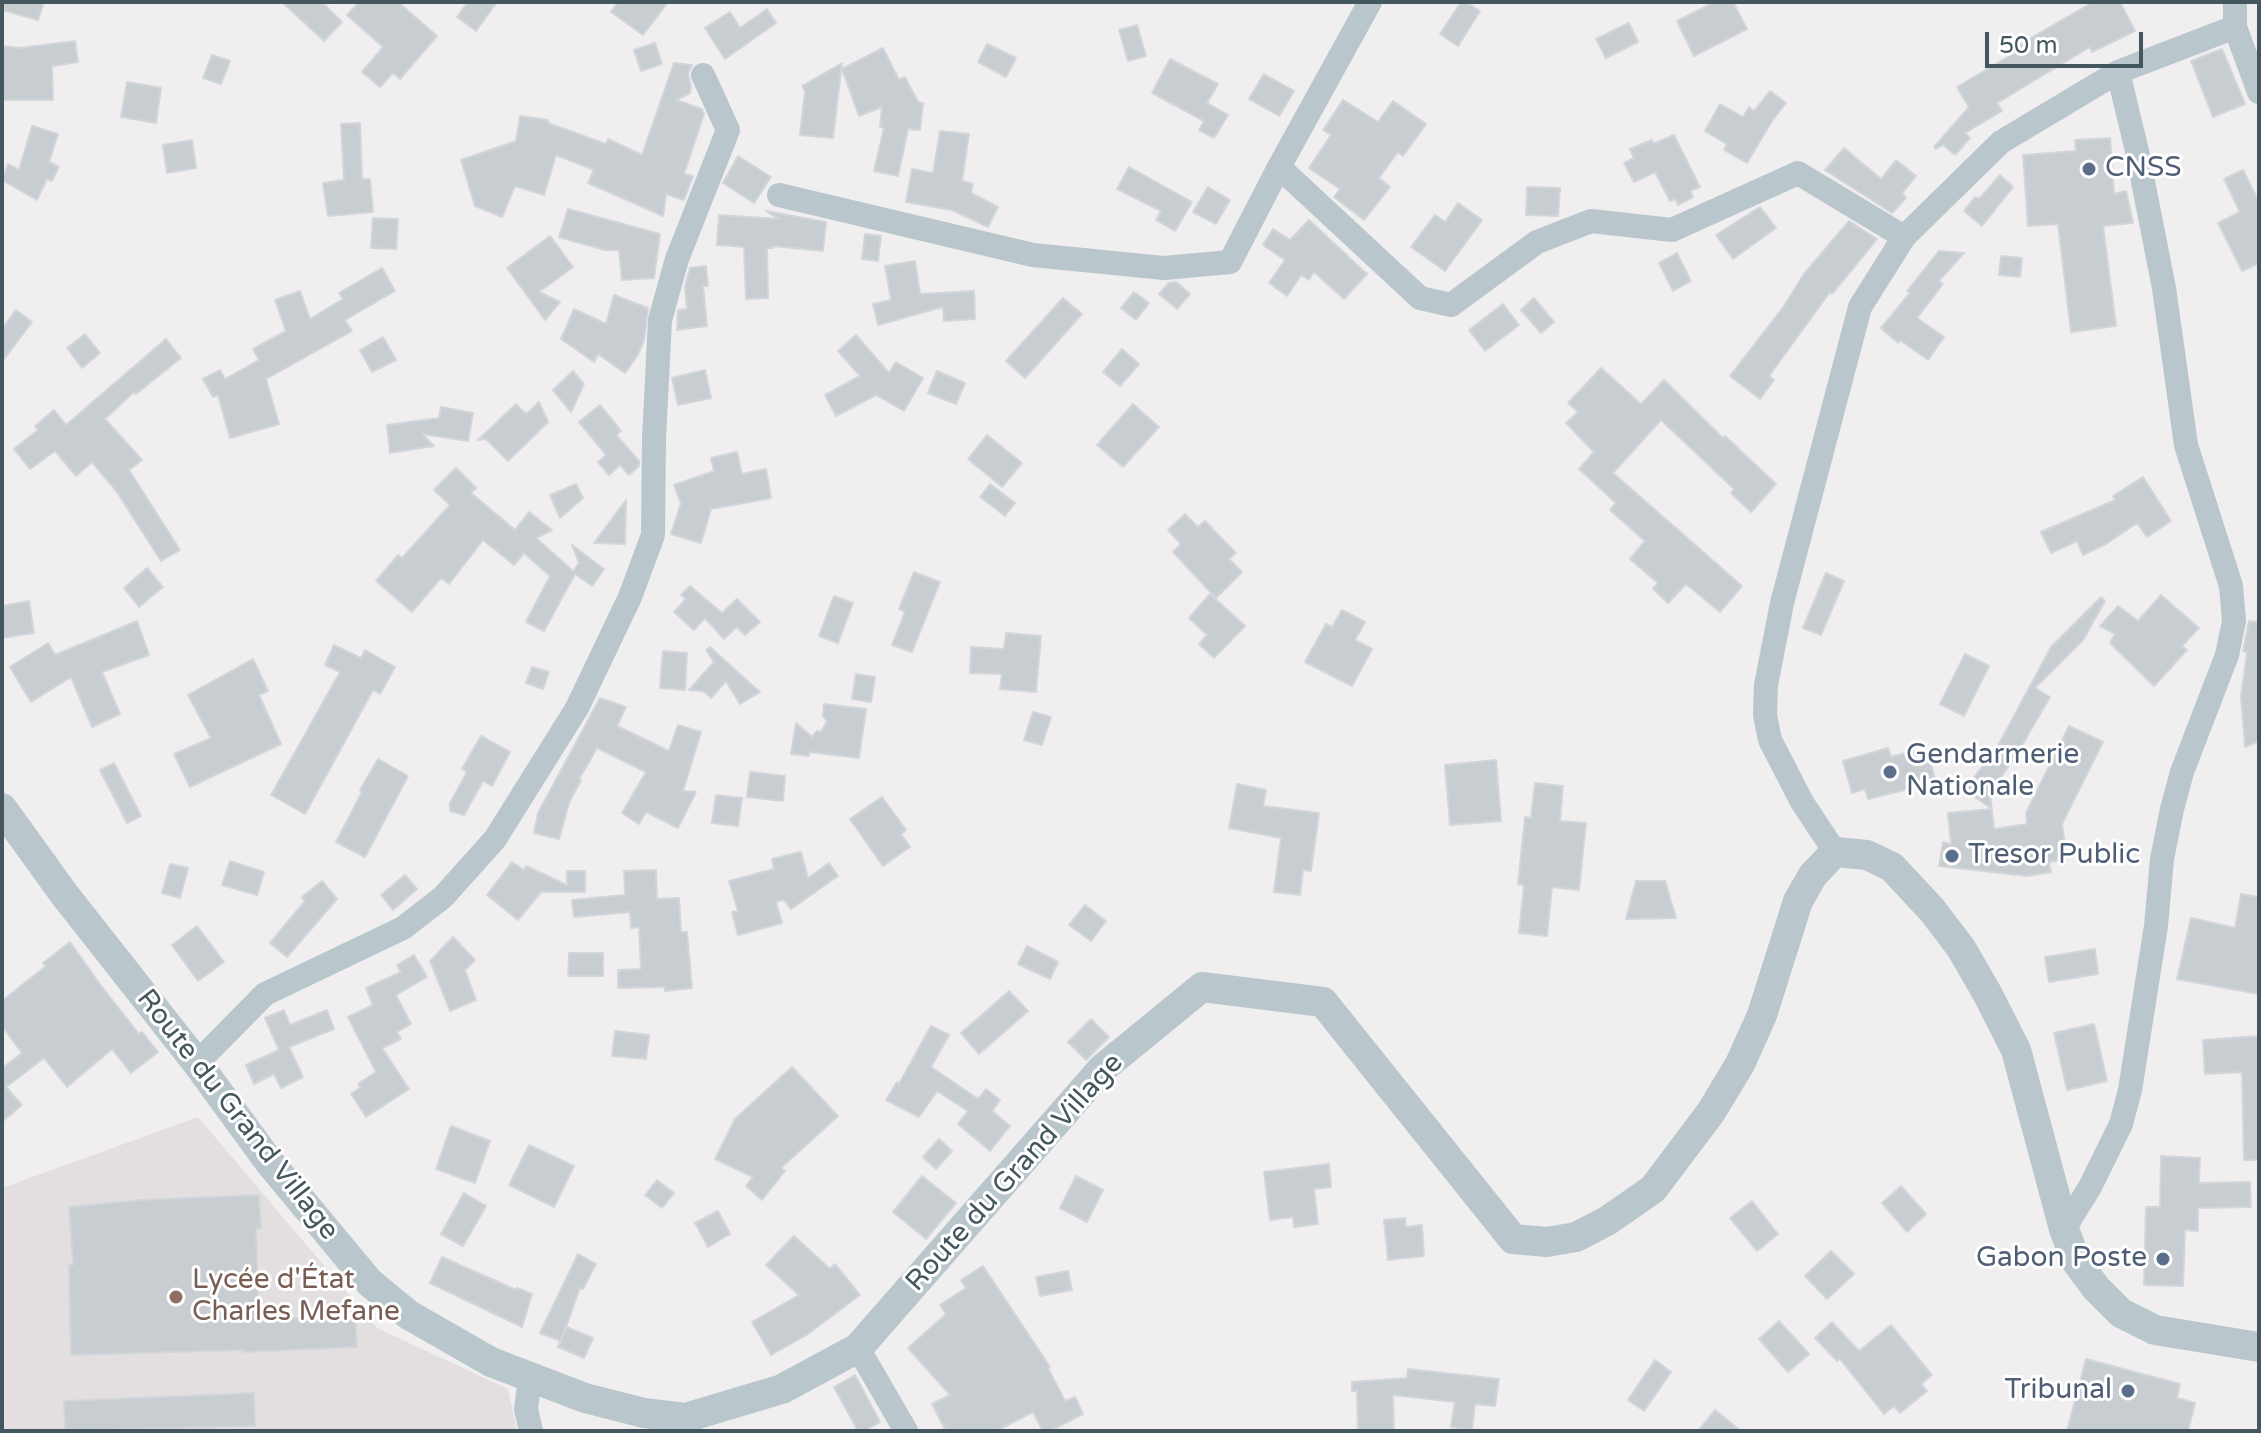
<!DOCTYPE html>
<meta charset="utf-8">
<style>
body{margin:0}
#map{position:relative;width:2261px;height:1433px;overflow:hidden;background:#f1eeef;font-family:"Varela Round",sans-serif}
canvas{display:block}
.frame{position:absolute;inset:0;border:4px solid #45575e;pointer-events:none}
.scale{position:absolute;left:1985px;top:32px;width:158px;height:36px;box-sizing:border-box;border:4px solid #45575e;border-top:0;padding-left:10px;font-size:24px;line-height:28px;white-space:nowrap;color:#45575e;-webkit-text-stroke:6px #fff;paint-order:stroke}
</style>
<div id="map">
<canvas width="2261" height="1433"></canvas>
<div class="frame"></div>
<div class="scale">50 m</div>
</div>
<script>
const ctx = document.querySelector('canvas').getContext('2d');
ctx.lineJoin = 'round';
function fillPath(path, color) { ctx.fillStyle = color; ctx.fill(path, 'evenodd'); }
const shape = rows => new Path2D(rows.map(r => 'M' + r).join(''));
function trace(path, color, width, dash) { ctx.strokeStyle = color; ctx.lineWidth = width; ctx.lineCap = dash ? 'butt' : 'round'; ctx.setLineDash(dash || []); ctx.stroke(path); }
function label(font, color, halo, rows, align = 'center') {
  ctx.font = font + ' "Varela Round",sans-serif'; ctx.lineWidth = 6; ctx.setLineDash([]); ctx.textBaseline = 'middle'; ctx.strokeStyle = halo; ctx.fillStyle = color; for (const [text, x, y, turn = 0] of rows) {
    ctx.save(); ctx.translate(x, y); ctx.rotate((+turn || 0) * Math.PI / 180); ctx.textAlign = isNaN(turn) ? turn : align; if (halo) ctx.strokeText(text, 0, 0); ctx.fillText(text, 0, 0); ctx.restore();
  }
}
fillPath(shape([
 [198,1117,377,1328,508,1389,517,1431,2,1431,2,1188]
]), '#e3dfe1');
const building = shape([
 [2,2,44,2,38,20,2,10,2,2],
 [282,2,322,2,342,22,324,41,282,2],
 [359,2,398,2,437,36,400,79,393,73,380,87,362,72,383,47,347,15,359,2],
 [468,2,497,2,476,31,457,17,468,2],
 [618,2,668,2,643,35,611,12,618,2],
 [1461,2,1466,2,1480,11,1458,46,1440,34,1461,2],
 [1715,2,1733,2,1747,29,1694,56,1677,21,1715,2],
 [2093,2,2120,2,2135,31,2092,52,2090,47,1997,103,2002,111,1965,133,1970,138,1955,155,1943,145,1936,149,1934,147,1969,107,1957,87,2016,52,2014,48,2093,2],
 [767,9,776,23,725,59,705,28,730,12,740,28,767,9],
 [1629,23,1638,42,1606,58,1596,39,1629,23],
 [1137,25,1146,56,1128,61,1119,30,1137,25],
 [75,41,78,62,52,66,53,100,2,100,2,46,19,48,75,41],
 [655,43,662,64,641,71,634,50,655,43],
 [987,44,1016,58,1006,77,978,62,987,44],
 [883,48,899,80,905,77,918,102,923,103,920,130,908,129,898,176,874,171,884,128,880,127,882,107,859,116,842,69,883,48],
 [2222,49,2245,104,2213,117,2191,61,2222,49],
 [212,55,230,61,221,84,203,78,212,55],
 [1170,59,1218,84,1207,103,1228,115,1214,138,1199,130,1204,121,1152,93,1170,59],
 [674,63,692,65,688,74,691,86,690,93,676,100,702,109,704,114,684,174,693,176,684,200,666,194,663,216,588,183,594,170,556,155,544,195,515,186,502,217,475,206,461,160,516,141,520,116,548,120,548,123,606,144,608,139,642,155,674,63],
 [842,63,833,138,800,135,805,91,802,86,842,63],
 [1264,74,1294,91,1279,116,1249,99,1264,74],
 [127,82,161,88,156,123,121,117,127,82],
 [1770,91,1786,103,1772,121,1747,163,1724,150,1727,144,1705,131,1720,104,1743,117,1749,107,1754,111,1770,91],
 [1343,100,1378,122,1393,101,1426,124,1403,156,1398,152,1379,178,1390,187,1364,220,1334,197,1340,189,1309,168,1331,135,1323,130,1343,100],
 [360,123,362,179,370,179,373,212,328,216,323,183,344,180,341,124,360,123],
 [32,126,58,134,49,162,59,167,52,181,47,179,37,200,2,180,8,164,19,170,32,126],
 [940,131,969,134,962,181,973,184,971,193,998,207,988,227,952,210,906,202,912,169,933,173,940,131],
 [1674,135,1700,187,1690,191,1693,197,1678,205,1675,199,1670,201,1655,172,1634,182,1624,163,1634,158,1630,149,1652,140,1653,144,1674,135],
 [2110,138,2114,194,2126,191,2133,223,2103,226,2116,326,2071,332,2058,224,2028,226,2023,155,2076,151,2075,140,2110,138],
 [192,140,196,168,167,173,163,145,192,140],
 [1844,148,1881,179,1896,160,1916,176,1902,193,1906,198,1892,213,1825,170,1844,148],
 [738,156,771,177,754,203,723,183,738,156],
 [1129,167,1192,202,1175,231,1156,220,1161,211,1117,189,1129,167],
 [2243,170,2259,202,2259,263,2242,271,2218,223,2240,212,2224,179,2243,170],
 [2000,175,2013,187,1982,226,1964,211,1975,197,1979,199,2000,175],
 [1208,187,1230,200,1216,224,1193,212,1208,187],
 [1527,187,1560,188,1558,216,1526,215,1527,187],
 [1458,203,1482,220,1445,271,1411,247,1435,215,1445,222,1458,203],
 [1760,207,1776,228,1733,259,1716,235,1760,207],
 [568,209,660,234,654,278,622,280,619,250,605,250,559,237,568,209],
 [766,211,826,222,823,251,773,246,773,248,767,248,768,298,746,299,744,247,717,245,719,215,779,219,766,211],
 [373,218,398,219,396,249,371,248,373,218],
 [1309,220,1367,274,1344,299,1314,272,1309,280,1301,275,1287,296,1269,283,1285,260,1263,245,1273,229,1290,240,1309,220],
 [1849,221,1877,239,1832,294,1830,292,1769,376,1774,380,1760,399,1730,376,1784,306,1804,274,1849,221],
 [865,234,881,236,878,261,862,259,865,234],
 [550,236,573,267,539,292,560,302,545,320,507,268,550,236],
 [1939,251,1964,253,1939,281,1943,284,1917,318,1944,337,1928,360,1900,340,1898,343,1881,328,1910,293,1907,291,1939,251],
 [1677,253,1691,281,1673,291,1659,263,1677,253],
 [2001,256,2022,258,2020,277,1999,275,2001,256],
 [915,261,920,294,974,291,975,319,944,321,943,307,878,325,873,304,891,300,885,266,915,261],
 [706,266,708,286,703,286,707,326,677,330,678,310,687,309,685,287,690,268,706,266],
 [382,268,395,291,345,320,352,331,266,379,279,424,230,438,218,395,213,397,203,379,220,370,225,379,259,360,253,349,286,331,275,300,300,291,310,319,343,299,339,293,382,268],
 [1176,282,1190,294,1177,309,1159,294,1169,283,1176,282],
 [1134,292,1149,303,1136,320,1121,308,1134,292],
 [614,295,648,308,644,340,638,355,625,373,598,354,594,362,561,339,574,309,606,324,614,295],
 [1063,298,1082,314,1025,378,1006,361,1063,298],
 [1534,298,1554,322,1541,333,1521,310,1534,298],
 [1503,304,1519,325,1485,351,1469,330,1503,304],
 [16,310,32,322,2,362,2,329,16,310],
 [85,334,100,353,82,368,67,348,85,334],
 [856,335,889,373,896,362,923,378,904,411,876,395,836,416,825,395,860,376,838,351,856,335],
 [383,337,396,360,372,372,360,350,383,337],
 [166,339,181,358,136,394,134,392,105,419,142,460,129,470,180,550,161,561,117,492,92,462,76,476,55,451,30,469,14,449,38,430,35,426,54,410,66,425,166,339],
 [1122,349,1139,364,1120,386,1103,372,1122,349],
 [1601,368,1641,404,1664,380,1723,438,1725,436,1776,484,1751,512,1731,493,1734,489,1661,420,1613,473,1742,586,1720,612,1686,584,1668,603,1653,589,1658,583,1630,559,1645,541,1610,510,1616,503,1579,469,1594,452,1566,423,1578,412,1568,403,1601,368],
 [705,370,711,398,678,405,672,378,705,370],
 [573,371,584,384,571,412,553,390,573,371],
 [937,371,965,383,956,404,928,393,937,371],
 [539,402,548,422,508,461,486,439,478,440,516,404,526,414,539,402],
 [1133,404,1159,427,1123,467,1097,445,1133,404],
 [600,405,621,431,616,435,639,461,639,466,629,475,620,465,609,475,598,462,606,455,579,422,600,405],
 [441,407,473,413,468,441,422,434,434,446,390,453,387,425,439,418,441,407],
 [987,435,1022,463,1002,487,968,459,987,435],
 [737,452,742,474,766,469,771,498,711,509,701,543,671,534,681,503,674,485,714,471,711,458,737,452],
 [456,468,476,488,471,493,515,530,529,512,552,530,536,538,573,571,579,563,572,545,604,569,592,586,575,574,544,631,526,622,550,576,524,553,514,565,483,540,449,584,441,578,412,612,376,581,398,555,402,558,450,505,434,490,456,468],
 [2143,477,2171,521,2147,537,2137,523,2106,544,2083,555,2077,541,2051,553,2041,532,2115,500,2113,496,2143,477],
 [576,484,583,498,560,518,550,495,576,484],
 [990,484,1015,503,1005,516,980,497,990,484],
 [626,500,625,544,594,543,626,500],
 [1185,514,1198,527,1205,521,1236,553,1229,559,1242,572,1216,598,1173,552,1181,544,1168,530,1185,514],
 [147,568,163,587,139,607,124,588,147,568],
 [914,572,940,582,912,652,892,645,905,612,899,609,914,572],
 [1826,573,1844,581,1821,635,1803,628,1826,573],
 [690,586,722,613,737,599,760,622,745,635,737,627,724,639,705,618,694,630,674,612,686,599,681,595,690,586],
 [1210,594,1245,626,1214,658,1199,644,1207,635,1189,618,1210,594],
 [2161,595,2199,628,2182,646,2187,650,2154,686,2110,643,2115,634,2100,626,2118,606,2138,621,2161,595],
 [834,596,853,603,838,643,819,636,834,596],
 [2101,597,2105,601,2083,640,2035,688,2050,697,2017,754,1990,793,1994,829,2027,824,2026,813,2069,726,2103,742,2062,824,2067,859,2049,862,2051,872,2027,876,1939,866,1943,842,1951,844,1948,813,1992,809,1965,790,2000,742,2051,647,2101,597],
 [29,601,34,633,2,638,2,606,29,601],
 [1342,610,1365,622,1355,640,1372,649,1352,686,1305,662,1326,624,1332,627,1342,610],
 [137,621,149,655,102,672,120,714,92,727,71,677,31,702,10,667,48,643,55,655,137,621],
 [2249,621,2259,622,2259,741,2245,747,2241,697,2247,652,2243,651,2249,621],
 [1006,633,1041,636,1036,692,1000,689,1002,674,970,673,971,647,1004,649,1006,633],
 [334,645,361,658,365,650,395,667,380,694,373,690,305,814,271,795,340,672,325,665,334,645],
 [710,647,722,658,760,692,740,704,726,681,711,698,703,691,689,690,714,662,706,650,710,647],
 [663,651,687,653,685,690,660,688,663,651],
 [1965,654,1989,666,1964,716,1940,704,1965,654],
 [253,659,268,691,259,695,281,744,190,787,174,754,211,738,188,695,253,659],
 [532,667,549,672,543,689,526,683,532,667],
 [856,674,875,677,871,702,852,699,856,674],
 [600,698,626,707,617,726,669,751,678,725,701,732,683,791,696,792,678,828,646,812,639,824,622,813,646,772,597,748,579,779,581,780,569,803,559,839,534,833,538,813,600,698],
 [824,704,866,709,859,758,809,752,809,756,791,754,796,723,812,737,817,731,821,732,827,721,823,716,824,704],
 [1033,712,1051,717,1042,745,1024,740,1033,712],
 [481,736,510,752,492,786,483,781,464,815,450,811,450,803,467,772,462,769,481,736],
 [1926,747,1936,782,1868,799,1865,789,1852,793,1843,761,1888,748,1891,757,1926,747],
 [378,759,408,776,365,857,336,842,362,792,360,790,378,759],
 [1496,760,1501,821,1450,825,1445,765,1496,760],
 [114,763,141,816,127,823,100,770,114,763],
 [750,772,785,776,783,801,747,797,750,772],
 [1535,783,1563,786,1560,821,1586,823,1579,890,1552,887,1547,936,1519,933,1524,885,1518,884,1525,817,1531,818,1535,783],
 [1237,784,1266,790,1263,806,1319,813,1311,871,1303,870,1300,895,1274,892,1281,838,1229,828,1237,784],
 [716,795,742,798,738,826,712,823,716,795],
 [882,797,906,830,901,834,910,847,883,866,850,819,882,797],
 [801,852,808,878,829,863,838,876,791,909,784,900,776,902,782,923,738,935,732,912,738,911,729,881,774,869,772,859,801,852],
 [230,861,264,872,257,895,222,885,230,861],
 [512,862,524,870,526,866,567,885,567,871,585,871,585,892,541,892,518,920,487,895,512,862],
 [170,864,188,868,180,898,162,893,170,864],
 [656,870,657,899,679,898,681,932,687,932,692,988,665,991,665,987,618,988,618,970,641,969,639,927,631,928,630,912,574,917,572,900,625,895,624,871,656,870],
 [405,875,417,889,393,910,381,895,405,875],
 [322,881,337,899,287,957,270,943,305,901,302,897,322,881],
 [1636,881,1665,881,1676,918,1626,919,1636,881],
 [2241,894,2259,897,2259,994,2177,979,2191,918,2235,928,2241,894],
 [1085,905,1106,921,1091,941,1069,925,1085,905],
 [197,926,224,962,198,981,172,945,197,926],
 [453,937,475,960,465,970,476,1000,450,1011,430,961,453,937],
 [70,942,99,983,139,1034,142,1032,158,1052,131,1073,112,1049,67,1087,44,1058,6,1087,22,1105,2,1122,2,1068,22,1053,2,1026,2,1001,46,966,43,963,70,942],
 [1027,946,1058,962,1050,979,1018,964,1027,946],
 [2095,949,2098,974,2049,982,2045,957,2095,949],
 [569,953,603,953,603,976,568,976,569,953],
 [414,955,427,977,396,995,411,1024,397,1032,401,1039,382,1048,409,1089,366,1117,351,1094,361,1087,358,1084,376,1072,348,1017,373,1005,366,988,401,972,397,965,414,955],
 [1009,991,1028,1011,979,1054,961,1033,1009,991],
 [284,1010,290,1025,327,1010,334,1029,289,1047,303,1077,281,1088,274,1074,254,1084,246,1065,279,1050,265,1018,284,1010],
 [1091,1019,1109,1037,1086,1060,1068,1042,1091,1019],
 [2094,1024,2107,1081,2067,1090,2054,1033,2094,1024],
 [931,1026,949,1035,931,1067,978,1099,986,1089,1000,1100,992,1111,1010,1126,990,1151,958,1124,968,1111,937,1091,919,1117,886,1100,897,1082,899,1084,931,1026],
 [615,1031,649,1035,646,1059,612,1056,615,1031],
 [2259,1036,2259,1160,2244,1160,2242,1072,2205,1074,2203,1040,2259,1036],
 [792,1067,838,1116,781,1168,785,1171,762,1200,746,1186,753,1177,715,1159,735,1119,792,1067],
 [451,1126,490,1141,475,1183,436,1169,451,1126],
 [939,1139,952,1151,936,1169,923,1157,939,1139],
 [529,1145,574,1166,554,1207,509,1185,529,1145],
 [2161,1156,2200,1158,2199,1183,2250,1182,2251,1207,2198,1208,2198,1231,2185,1230,2183,1286,2144,1285,2146,1207,2160,1207,2161,1156],
 [1329,1164,1331,1187,1314,1189,1318,1224,1294,1227,1293,1217,1270,1220,1264,1172,1329,1164],
 [922,1176,956,1203,926,1239,893,1212,922,1176],
 [1076,1176,1103,1190,1087,1222,1060,1208,1076,1176],
 [657,1180,674,1193,662,1208,645,1195,657,1180],
 [1901,1186,1926,1214,1907,1232,1882,1203,1901,1186],
 [464,1193,486,1206,463,1246,441,1234,464,1193],
 [259,1195,261,1228,256,1229,259,1320,355,1315,357,1347,244,1352,244,1350,71,1355,69,1265,73,1265,69,1207,140,1200,259,1195],
 [1752,1201,1778,1234,1757,1251,1730,1218,1752,1201],
 [718,1211,730,1234,708,1247,695,1223,718,1211],
 [1405,1218,1406,1227,1422,1225,1424,1256,1388,1260,1384,1220,1405,1218],
 [794,1236,830,1269,835,1264,860,1295,808,1334,771,1355,752,1322,799,1295,766,1265,794,1236],
 [1831,1251,1854,1274,1827,1299,1805,1276,1831,1251],
 [578,1254,596,1264,583,1289,580,1288,561,1341,540,1333,578,1254],
 [442,1257,516,1290,517,1288,532,1294,522,1327,430,1283,442,1257],
 [983,1266,1050,1367,1048,1368,1065,1401,1075,1397,1083,1414,1050,1431,1043,1431,1033,1412,996,1431,946,1431,932,1404,950,1395,908,1348,946,1314,940,1305,966,1288,961,1280,983,1266],
 [1068,1271,1072,1290,1040,1296,1036,1277,1068,1271],
 [1779,1321,1809,1354,1788,1372,1759,1339,1779,1321],
 [1832,1322,1859,1351,1891,1325,1932,1375,1921,1384,1927,1391,1900,1413,1894,1406,1884,1414,1840,1359,1837,1361,1815,1338,1832,1322],
 [567,1327,593,1338,584,1358,558,1347,567,1327],
 [2086,1359,2180,1384,2177,1398,2195,1403,2188,1431,2067,1431,2086,1359],
 [1655,1360,1671,1372,1644,1411,1628,1400,1655,1360],
 [1408,1369,1499,1379,1495,1406,1475,1404,1472,1430,1451,1427,1455,1402,1393,1395,1394,1431,1358,1431,1357,1391,1352,1391,1352,1382,1407,1378,1408,1369],
 [855,1375,880,1422,864,1431,858,1431,834,1387,855,1375],
 [254,1393,255,1426,65,1431,64,1401,254,1393],
 [1715,1410,1741,1431,1698,1431,1715,1410]
]);
fillPath(building, '#c8cdd2');
trace(building, '#d2d6db', 2);
trace(shape([
 [2235,27,2259,92],
 [1279,167,1420,298,1451,305,1537,242,1591,221,1672,230,1798,173,1904,237],
 [779,195,1033,255,1164,268,1230,262,1279,167,1370,2],
 [1835,852,1802,802,1770,740,1765,715,1766,685,1782,603,1860,307,1904,237,2001,142,2118,72,2235,27,2235,2],
 [197,1063,265,994,403,928,443,897,495,839,577,708,630,597,653,535,654,438,660,320,677,259,728,130,703,75],
 [2064,1229,2090,1187,2121,1124,2130,1090,2156,926,2162,859,2172,809,2182,772,2227,655,2234,621,2231,586,2186,445,2164,288,2137,151,2118,72],
 [858,1348,906,1431],
 [530,1377,526,1409,531,1431]
]), '#b9c7cd', 24);
trace(shape([
 [2,808,64,894,197,1063,270,1163,369,1282,409,1315,491,1362,585,1398,644,1413,685,1418,782,1389,858,1348,1103,1068,1202,987,1323,1002,1513,1239,1547,1242,1576,1237,1607,1221,1653,1189,1711,1112,1740,1064,1762,1015,1798,901,1813,875,1835,852,1867,855,1892,867,1932,910,1961,948,1987,993,2016,1050,2064,1229,2076,1261,2096,1288,2121,1313,2155,1330,2259,1347]
]), '#b9c7cd', 30);
for (const [x, y, r, color] of [
 [2089,169,8,"#5c6f8a"],
 [1890,772,8,"#5c6f8a"],
 [1952,856,8,"#5c6f8a"],
 [2163,1259,8,"#5c6f8a"],
 [176,1297,8,"#8d6e63"],
 [2128,1391,8,"#5c6f8a"]
]) { const dot = new Path2D(); dot.arc(x, y, r, 0, 2 * Math.PI); ctx.fillStyle = color; ctx.fill(dot); trace(dot, '#fff', 3); }
label('28px', '#4e5e75', '#fff', [
 ["CNSS",2105,169],
 ["Gendarmerie",1906,756],
 ["Nationale",1906,788],
 ["Tresor Public",1968,856],
 ["Gabon Poste",2147,1259,"right"],
 ["Tribunal",2112,1391,"right"]
], 'left');
label('28px', '#45575e', '#fff', [
 ["Route du Grand Village",237,1115,52],
 ["Route du Grand Village",1015,1173,-48]
]);
label('28px', '#785e54', '#fff', [
 ["Lycée d'État",192,1281],
 ["Charles Mefane",192,1313]
], 'left');
</script>
